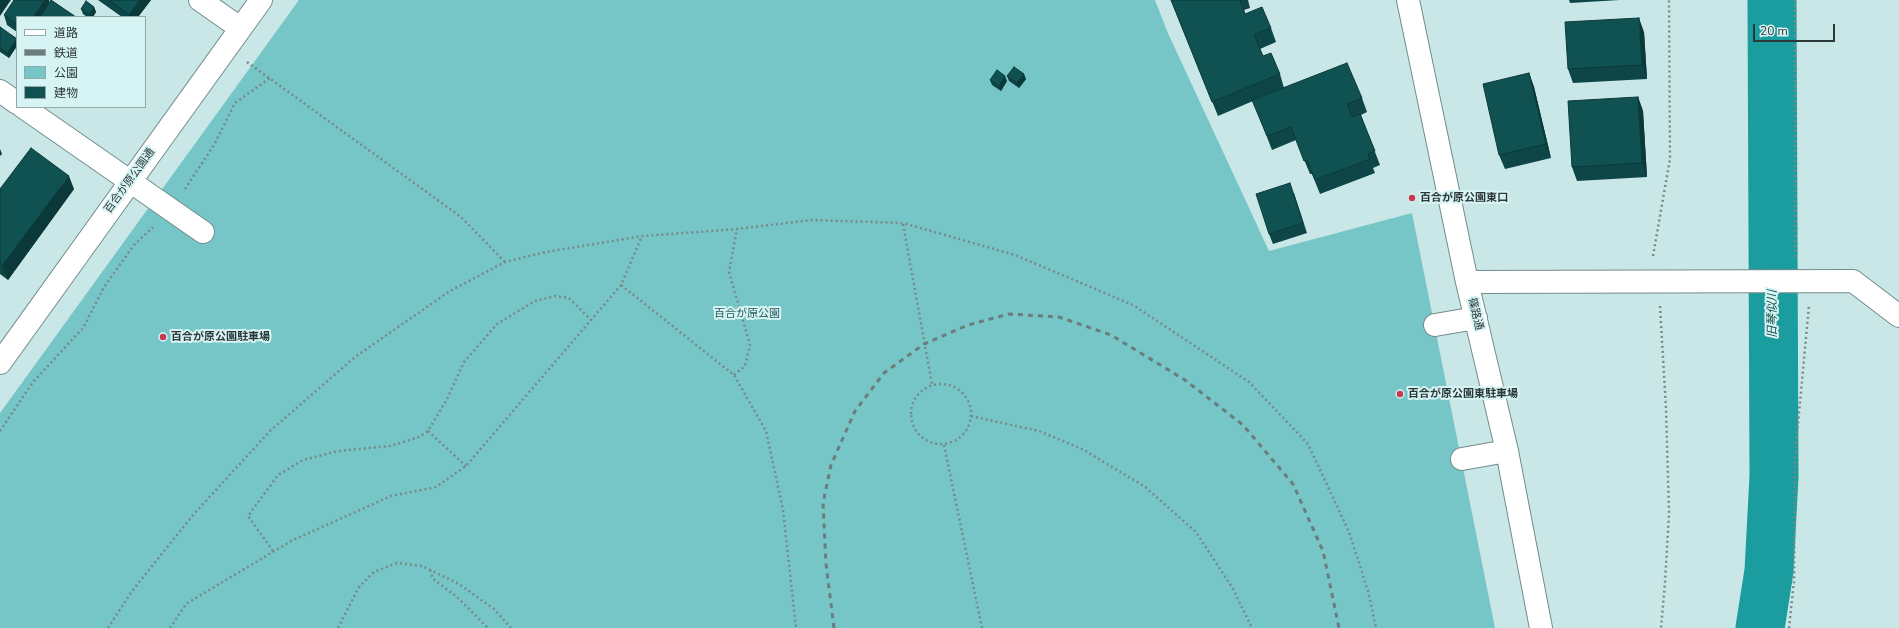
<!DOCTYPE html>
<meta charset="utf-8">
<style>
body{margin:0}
#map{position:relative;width:1899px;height:628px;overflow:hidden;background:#cae7e7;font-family:"Nunito Sans","Noto Sans JP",sans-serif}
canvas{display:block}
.legend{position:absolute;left:16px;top:16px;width:130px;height:92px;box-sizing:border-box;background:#d7f4f4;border:1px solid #93a8a8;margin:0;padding:5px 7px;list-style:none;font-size:12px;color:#2c3737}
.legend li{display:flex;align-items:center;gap:8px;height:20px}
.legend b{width:20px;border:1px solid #93a8a8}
.scale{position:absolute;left:1753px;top:24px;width:82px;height:18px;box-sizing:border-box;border:2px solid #2c3737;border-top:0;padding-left:5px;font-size:12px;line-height:14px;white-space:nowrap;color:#2c3737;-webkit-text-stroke:3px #d7f4f4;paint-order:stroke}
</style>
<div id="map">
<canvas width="1899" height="628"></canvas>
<ul class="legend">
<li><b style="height:5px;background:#fff"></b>道路</li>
<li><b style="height:5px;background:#6a7c7c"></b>鉄道</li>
<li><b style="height:11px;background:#77c6c7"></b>公園</li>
<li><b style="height:11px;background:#105152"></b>建物</li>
</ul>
<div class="scale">20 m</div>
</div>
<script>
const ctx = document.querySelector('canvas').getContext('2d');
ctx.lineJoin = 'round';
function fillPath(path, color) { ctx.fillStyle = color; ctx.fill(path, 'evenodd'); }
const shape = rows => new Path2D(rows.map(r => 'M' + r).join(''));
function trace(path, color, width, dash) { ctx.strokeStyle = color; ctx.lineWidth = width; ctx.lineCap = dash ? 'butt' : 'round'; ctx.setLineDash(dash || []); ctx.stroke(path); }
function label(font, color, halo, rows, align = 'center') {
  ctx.font = font + ' "Nunito Sans","Noto Sans JP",sans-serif'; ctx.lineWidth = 4; ctx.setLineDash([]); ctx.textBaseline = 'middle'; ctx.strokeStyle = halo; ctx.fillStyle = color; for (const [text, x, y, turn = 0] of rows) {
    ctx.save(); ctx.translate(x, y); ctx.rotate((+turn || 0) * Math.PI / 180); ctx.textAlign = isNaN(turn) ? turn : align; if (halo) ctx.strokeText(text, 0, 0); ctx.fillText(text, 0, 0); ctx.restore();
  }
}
fillPath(shape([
 [299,0,1155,0,1167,31,1269,251,1412,213,1495,628,0,628,0,413]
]), '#77c6c7');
trace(shape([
 [1760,628,1769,571,1774,476,1772,0]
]), '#1b9c9e', 49);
const minor = shape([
 [200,0,240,28],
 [1408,0,1467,282,1507,451,1541,628],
 [0,91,17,103],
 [23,107,203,232],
 [1467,282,1853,281,1899,316],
 [1435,325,1476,318],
 [0,363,261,0],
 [1462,459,1507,451]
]);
trace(minor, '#728c8c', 24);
trace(shape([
 [247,62,461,217,505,262],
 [185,189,214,145,235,103,270,78],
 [903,224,932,384],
 [1653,256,1670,159,1669,0],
 [1795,257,1795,0],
 [621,285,734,375,766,431,783,510,796,628],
 [1660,306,1666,408,1669,513,1665,583,1661,628],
 [734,375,745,366,750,345,729,272,737,229],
 '911 414a30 30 0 1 1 60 0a30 30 0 1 1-60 0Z',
 [971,416,1039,431,1082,449,1144,486,1196,532,1233,589,1252,628],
 [0,431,33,382,83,328,104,287,134,245,153,227],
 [428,431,466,466],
 [944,445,982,628],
 [273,551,248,516,278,475,303,460,338,451,390,446,419,437,428,431,447,399,464,362,497,324,535,301,555,296,569,298,591,320],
 [430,570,433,579,456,596,488,628],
 [108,628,132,591,193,515,270,431,355,357,450,291,505,262,546,252,643,236,737,229,811,220,903,223,1015,255,1133,305,1249,382,1308,444,1349,532,1368,591,1376,628],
 [170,628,186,604,291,541,391,496,436,487,466,466,621,285,642,236],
 [338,628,359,587,374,572,397,563,422,566,459,584,494,609,511,628],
 [1789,628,1794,581,1795,457,1809,305]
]), '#768a8a', 2.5, [2, 3]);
trace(minor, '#fff', 22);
trace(shape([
 [834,628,826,564,823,503,831,465,855,411,884,373,924,344,968,325,1009,314,1059,317,1111,335,1185,380,1243,425,1293,484,1323,551,1339,628]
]), '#6a7c7c', 3, [5, 5]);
fillPath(shape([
 [98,0,151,0,138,17,122,17],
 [1171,0,1248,0,1250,8,1244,10,1245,14,1271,28,1276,42,1260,49,1263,56,1280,74,1284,88,1362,98,1367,112,1361,115,1380,165,1373,168,1375,173,1320,194,1312,174,1310,174,1296,140,1272,150,1253,101,1218,116],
 [1569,0,1620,0,1570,3],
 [50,2,17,17,17,32,7,25,4,15],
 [94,7,96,12,93,17,87,17,83,14,81,9],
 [0,27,17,39,17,46,9,58,0,52],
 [1644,32,1647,79,1573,83,1568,69],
 [1529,73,1534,87,1551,158,1505,169,1499,155],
 [1007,76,1026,79,1019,88,1009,81],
 [990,80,1007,81,1001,91,992,85],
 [1638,97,1643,111,1647,177,1577,181,1572,167],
 [0,189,74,189,8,280,0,274],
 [1294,193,1307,233,1273,244,1269,234]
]), '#0e4647');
fillPath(shape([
 [0,0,11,0,0,16],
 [45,0,49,0,51,6,44,17,33,17],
 [140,0,151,0,138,17,130,17,129,15],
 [94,7,96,12,93,17,90,17,89,15],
 [1639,18,1644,32,1647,79,1642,65],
 [17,39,17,46,9,58,7,53],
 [1529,73,1534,87,1551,158,1546,144],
 [1024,74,1026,79,1019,88,1017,83],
 [1005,76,1007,81,1001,91,999,86],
 [1638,97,1643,111,1647,177,1642,163],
 [0,149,2,154,0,156],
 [69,176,74,189,8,280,2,266]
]), '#0b3939');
const building = shape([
 [14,0,45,0,33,17,17,17,17,24,4,15,14,0],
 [51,0,76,17,40,17,51,0],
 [109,0,140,0,129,15,109,0],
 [1171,0,1240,0,1245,14,1262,7,1271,28,1254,35,1263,56,1271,53,1280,74,1212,102,1171,0],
 [86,1,94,7,89,15,81,9,86,1],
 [1639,18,1642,65,1568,69,1565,22,1639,18],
 [0,27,17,39,7,53,0,48,0,27],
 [1347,63,1362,98,1347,104,1352,117,1360,114,1375,151,1368,154,1370,159,1315,180,1307,160,1304,161,1291,127,1267,136,1252,100,1347,63],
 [1014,67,1024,74,1017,83,1007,76,1014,67],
 [997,70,1005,76,999,86,990,80,997,70],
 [1529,73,1546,144,1499,155,1483,84,1529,73],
 [1638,97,1642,163,1572,167,1568,101,1638,97],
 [31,148,69,176,2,266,0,264,0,189,31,148],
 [1290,183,1303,223,1269,234,1256,194,1290,183]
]);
fillPath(building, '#105152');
trace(building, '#0b3939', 1);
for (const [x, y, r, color] of [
 [1412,198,4,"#c9384f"],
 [163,337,4,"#c9384f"],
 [1400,394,4,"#c9384f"]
]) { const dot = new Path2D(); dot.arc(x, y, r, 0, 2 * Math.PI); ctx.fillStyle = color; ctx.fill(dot); trace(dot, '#d7f4f4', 1.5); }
label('11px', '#2c3737', '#d7f4f4', [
 ["百合が原公園通",130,181,-54],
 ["篠路通",1475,314,76]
]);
label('bold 11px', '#2c3737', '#d7f4f4', [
 ["百合が原公園東口",1420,198],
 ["百合が原公園駐車場",171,337],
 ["百合が原公園東駐車場",1408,394]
], 'left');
label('11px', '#28595a', '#d7f4f4', [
 ["百合が原公園",747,314]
]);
label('italic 12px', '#184b4c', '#d7f4f4', [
 ["旧琴似川",1773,314,-90]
]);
</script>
